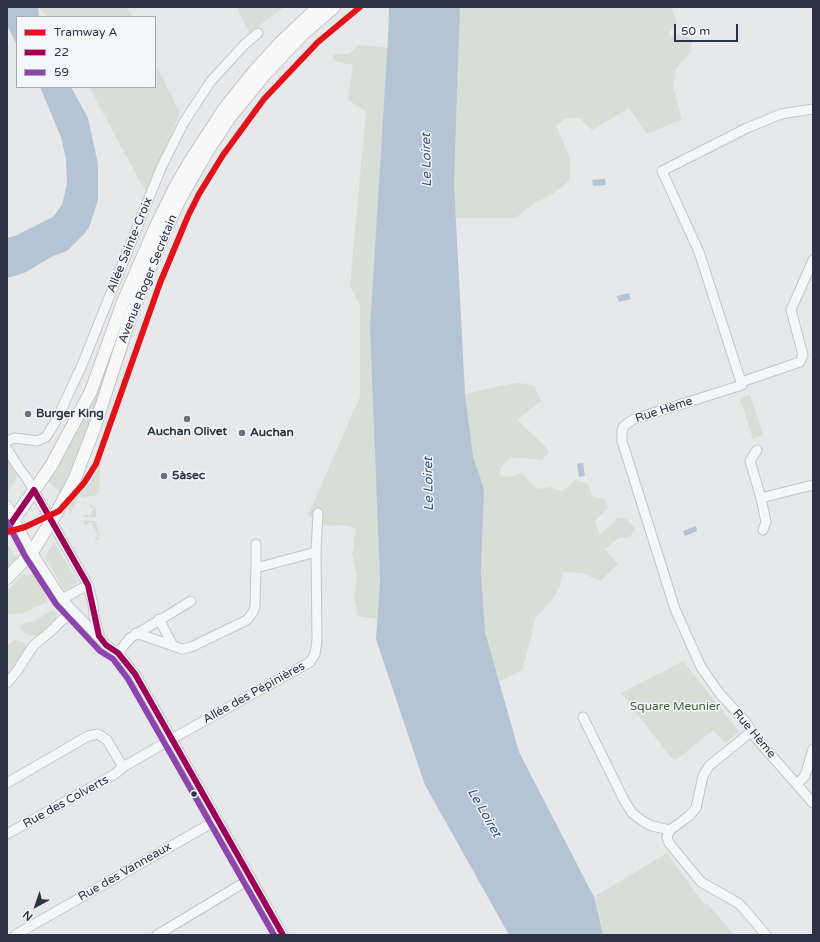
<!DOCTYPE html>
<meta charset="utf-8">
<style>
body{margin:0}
#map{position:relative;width:820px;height:942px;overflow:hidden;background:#e6e8ea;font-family:"Varela Round",sans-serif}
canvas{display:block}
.frame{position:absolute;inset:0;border:8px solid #2b3445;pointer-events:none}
.legend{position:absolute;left:16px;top:16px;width:140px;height:72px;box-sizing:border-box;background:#f4f6f9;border:1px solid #a4a8b1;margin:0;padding:5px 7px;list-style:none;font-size:12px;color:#2b3445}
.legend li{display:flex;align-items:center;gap:8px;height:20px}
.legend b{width:20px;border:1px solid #a4a8b1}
.north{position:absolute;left:16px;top:886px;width:40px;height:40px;-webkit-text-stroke:3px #f4f6f9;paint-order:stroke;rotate:220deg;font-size:11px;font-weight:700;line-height:16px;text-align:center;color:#2b3445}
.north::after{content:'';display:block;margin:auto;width:14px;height:18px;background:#2b3445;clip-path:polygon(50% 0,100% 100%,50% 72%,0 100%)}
.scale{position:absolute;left:674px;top:24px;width:64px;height:18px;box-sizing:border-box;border:2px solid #2b3445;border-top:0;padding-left:5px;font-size:12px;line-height:14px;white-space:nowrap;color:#2b3445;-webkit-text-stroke:3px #f4f6f9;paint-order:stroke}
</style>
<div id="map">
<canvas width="820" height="942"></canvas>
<div class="frame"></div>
<ul class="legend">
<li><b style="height:5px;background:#e2121a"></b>Tramway A</li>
<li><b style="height:5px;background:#9f0057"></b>22</li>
<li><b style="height:5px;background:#8e44ad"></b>59</li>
</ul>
<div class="north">N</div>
<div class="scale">50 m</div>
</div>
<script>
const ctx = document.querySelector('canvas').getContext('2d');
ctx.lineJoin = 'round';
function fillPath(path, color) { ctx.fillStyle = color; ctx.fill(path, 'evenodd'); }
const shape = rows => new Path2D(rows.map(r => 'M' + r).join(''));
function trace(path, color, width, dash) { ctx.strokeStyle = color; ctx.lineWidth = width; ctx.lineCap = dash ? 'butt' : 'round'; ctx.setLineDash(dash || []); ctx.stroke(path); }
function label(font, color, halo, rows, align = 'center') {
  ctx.font = font + ' "Varela Round",sans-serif'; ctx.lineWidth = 3; ctx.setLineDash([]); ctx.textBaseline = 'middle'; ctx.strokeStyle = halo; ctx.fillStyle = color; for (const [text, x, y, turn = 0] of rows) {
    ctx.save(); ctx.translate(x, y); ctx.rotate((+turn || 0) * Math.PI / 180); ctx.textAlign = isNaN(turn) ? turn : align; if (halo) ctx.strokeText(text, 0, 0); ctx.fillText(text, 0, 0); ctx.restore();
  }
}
fillPath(shape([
 [38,7,127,7,132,17,48,17],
 [237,7,284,7,249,33],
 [460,7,671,7,677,23,670,31,669,36,685,33,692,41,690,53,676,68,673,86,682,119,647,134,629,108,592,130,579,118,566,118,556,126,570,158,570,180,553,194,536,202,515,218,456,218,454,184],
 [359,45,388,48,370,328,380,581,377,619,358,616,354,598,357,576,352,554,356,528,343,525,325,526,308,515,360,397,360,305,350,286,366,111,348,100,353,65,334,61,333,54,349,54],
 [155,63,180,113,168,141,148,196,89,87,155,87],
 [110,354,112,355,82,446,60,493,49,481,96,392],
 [518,383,534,385,541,401,517,420,545,446,549,452,542,460,511,457,501,467,500,475,509,477,522,473,537,489,551,487,561,491,570,486,575,479,588,484,592,496,605,499,608,508,595,521,600,535,618,518,626,518,635,528,630,537,619,538,605,549,618,564,600,581,582,573,563,572,560,586,552,600,535,618,530,642,522,670,499,682,484,632,481,573,484,489,473,456,465,394,500,386],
 [750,395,763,435,753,439,740,398],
 [7,458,17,476,7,494],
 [99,467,100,468,99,492,96,495,83,498,79,496,70,515,68,507,70,503,86,488],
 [90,504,93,505,96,509,96,517,83,517,85,514,90,516,94,508,89,506],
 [83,521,97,521,99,539,96,540,94,539,98,536,91,522,85,525],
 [54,542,78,582,64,591,45,557],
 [7,544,17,558,7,569],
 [35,574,46,590,47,602,23,613,7,615,7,591,22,575],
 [52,610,57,614,56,618,37,636,30,635,22,631,20,627,22,624,35,621],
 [15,640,21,641,25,644,25,650,7,676,7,648,8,645],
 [683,661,737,729,737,733,725,743,713,730,676,760,672,759,621,693],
 [667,853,704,904,707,903,734,935,602,935,594,897]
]), '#d6ded6');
fillPath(shape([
 [7,7,38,7,39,17,17,17,17,45,7,25],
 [389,7,460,7,454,184,465,394,473,456,484,489,481,573,485,632,519,752,594,897,603,935,509,935,425,785,376,639,380,581,370,328,388,38],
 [40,87,71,87,88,118,98,164,98,200,89,227,85,233,67,251,53,256,24,273,7,278,7,238,15,236,53,217,62,205,67,184,66,159,61,137],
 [605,179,606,185,593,186,592,180],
 [629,293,631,299,619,302,617,296],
 [583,463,585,476,579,477,577,464],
 [696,526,697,531,685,536,683,531]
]), '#b4c4d5');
const minor = shape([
 [813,109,781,114,747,128,662,171,699,252,742,385,634,419,628,423,623,427,622,432,622,441,675,609,701,667,720,694,745,721,756,738,813,803],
 [741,382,800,362,803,355,791,310,813,260],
 [7,441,15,438,37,441,46,437,56,421,82,365,161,168,184,122,211,81,244,45,258,33],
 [7,449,19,468,26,477,88,585,93,604,94,616,99,634],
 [757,450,750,461,761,498],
 [7,505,32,552,62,599,106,645,118,653,135,674,283,935],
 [763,530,766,522,761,498,813,485],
 [256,544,256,568],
 [62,599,88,585],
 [159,619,173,646],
 [136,633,182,649,191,647,247,620,253,612,255,606,256,568,316,552],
 [118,653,130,638,191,601],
 [7,683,17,671,33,646,52,630,62,620,75,613],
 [583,717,624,800,632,813,644,822,652,826,670,830],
 [751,732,709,766,703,776,696,808,689,816,670,830,667,837,669,843,701,882,738,903,744,909,766,935],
 [7,783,88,736,98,734,107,740,123,767],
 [797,784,805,776,813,749],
 [7,834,115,774,123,767,177,736,310,662,315,654,317,640,316,552,318,513],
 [15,935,217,820],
 [157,935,250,879]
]);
const major = shape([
 [7,529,51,466,91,391,123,302,156,226,174,189,189,163,224,109,257,68,281,42,318,7],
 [7,578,32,552,57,512,75,478,95,426,130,318,145,280,166,229,180,199,207,152,230,117,266,73,303,34,334,7]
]);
trace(minor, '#c4c6c8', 11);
trace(major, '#c2c5c8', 14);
trace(minor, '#f5f6f7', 9);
trace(major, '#f8f8f8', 12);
trace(shape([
 [7,529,34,490,88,585,99,636,106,645,118,653,135,674,283,935]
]), '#9f0057', 6);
trace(shape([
 [7,522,25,556,56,604,100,651,113,659,128,679,274,935]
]), '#8e44ad', 6);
trace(shape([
 [7,532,25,527,59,511,84,483,96,464,160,283,188,216,199,194,223,155,264,99,318,42,360,7]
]), '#e2121a', 6);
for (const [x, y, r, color] of [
 [28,414,4,"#6c737f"],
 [187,419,4,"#6c737f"],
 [242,433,4,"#6c737f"],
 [164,476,4,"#6c737f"],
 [194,794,3.5,"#2b3445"]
]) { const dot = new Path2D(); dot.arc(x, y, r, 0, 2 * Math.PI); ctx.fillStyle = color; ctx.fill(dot); trace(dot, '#f4f6f9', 1.5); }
label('12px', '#2b3445', '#f4f6f9', [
 ["Allée Sainte-Croix",130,245,-68],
 ["Avenue Roger Secrétain",148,279,-68],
 ["Rue Hème",664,410,-18],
 ["Allée des Pépinières",254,693,-29],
 ["Rue Hème",754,734,50],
 ["Rue des Colverts",66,802,-29],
 ["Rue des Vanneaux",125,872,-30]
]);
label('bold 12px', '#2b3445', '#f4f6f9', [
 ["Burger King",36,414],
 ["Auchan Olivet",187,432,"center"],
 ["Auchan",250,433],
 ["5àsec",172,476]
], 'left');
label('12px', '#3f6138', '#f4f6f9', [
 ["Square Meunier",675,707]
]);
label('italic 13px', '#34527a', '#f4f6f9', [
 ["Le Loiret",427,160,-91],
 ["Le Loiret",429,484,-91],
 ["Le Loiret",484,813,60]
]);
</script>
